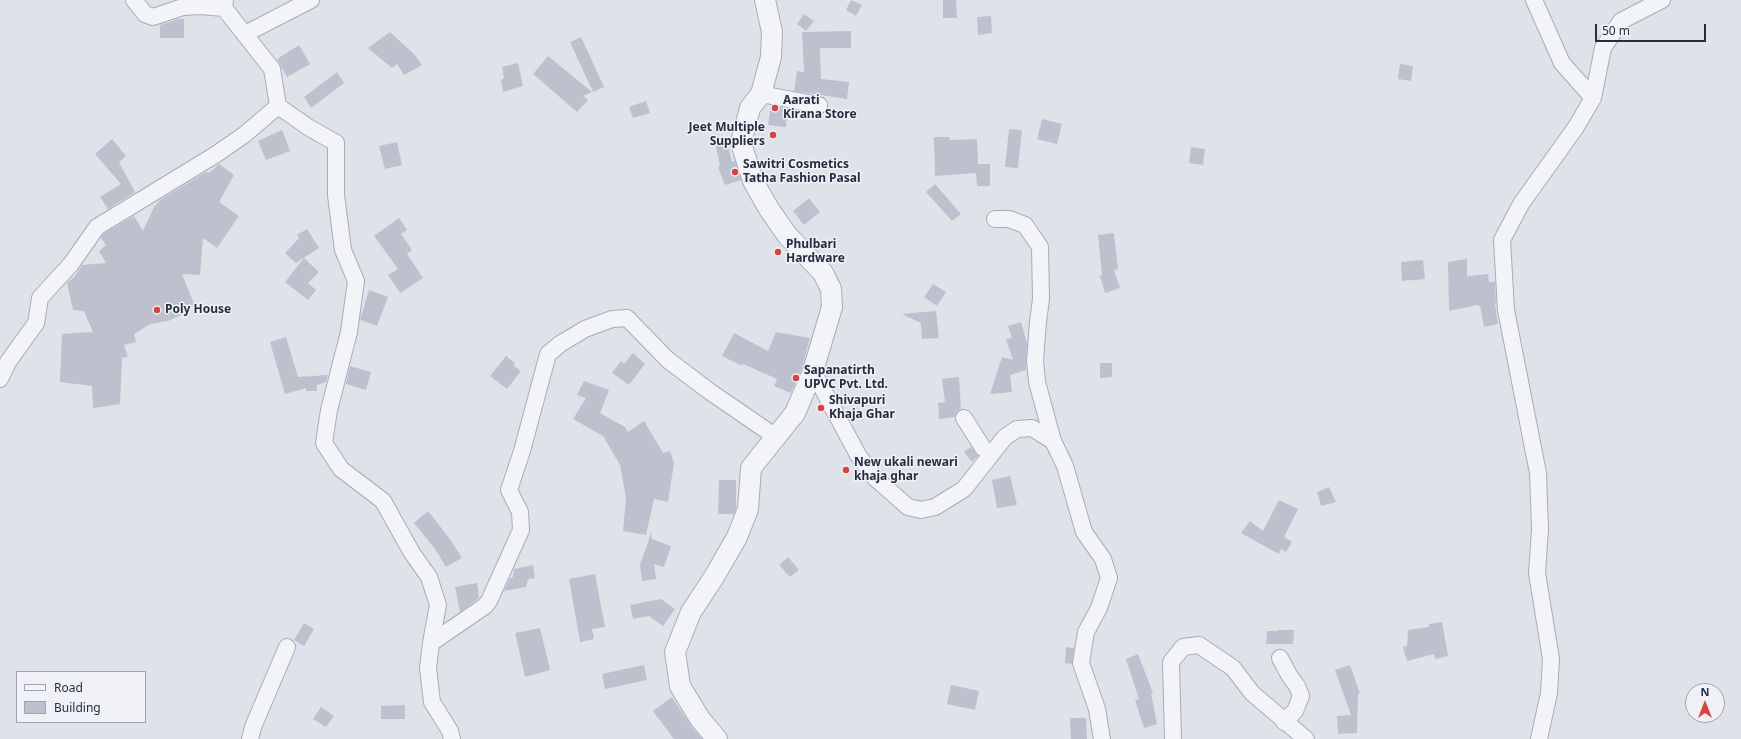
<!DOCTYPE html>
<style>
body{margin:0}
#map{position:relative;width:1741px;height:739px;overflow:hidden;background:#e0e2ea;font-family:"Noto Sans",sans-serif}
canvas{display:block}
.legend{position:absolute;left:16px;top:671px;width:130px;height:52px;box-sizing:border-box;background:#f0f1f7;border:1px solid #a0a2af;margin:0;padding:5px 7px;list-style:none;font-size:12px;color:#272c42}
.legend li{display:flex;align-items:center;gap:8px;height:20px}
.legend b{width:20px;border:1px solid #a0a2af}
.north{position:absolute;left:1685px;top:683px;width:40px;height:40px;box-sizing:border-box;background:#f0f1f7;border:1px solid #a0a2af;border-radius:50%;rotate:0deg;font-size:11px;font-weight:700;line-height:16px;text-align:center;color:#272c42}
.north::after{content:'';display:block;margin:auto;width:14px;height:18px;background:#d6453d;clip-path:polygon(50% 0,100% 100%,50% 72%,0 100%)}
.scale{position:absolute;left:1595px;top:24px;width:111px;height:18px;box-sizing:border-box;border:2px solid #272c42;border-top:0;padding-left:5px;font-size:12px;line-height:14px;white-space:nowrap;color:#272c42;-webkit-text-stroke:3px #f0f1f7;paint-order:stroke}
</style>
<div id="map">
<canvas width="1741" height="739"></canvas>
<ul class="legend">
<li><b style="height:5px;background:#f3f4f8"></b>Road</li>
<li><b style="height:11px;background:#bdc0cd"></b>Building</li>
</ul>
<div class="north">N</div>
<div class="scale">50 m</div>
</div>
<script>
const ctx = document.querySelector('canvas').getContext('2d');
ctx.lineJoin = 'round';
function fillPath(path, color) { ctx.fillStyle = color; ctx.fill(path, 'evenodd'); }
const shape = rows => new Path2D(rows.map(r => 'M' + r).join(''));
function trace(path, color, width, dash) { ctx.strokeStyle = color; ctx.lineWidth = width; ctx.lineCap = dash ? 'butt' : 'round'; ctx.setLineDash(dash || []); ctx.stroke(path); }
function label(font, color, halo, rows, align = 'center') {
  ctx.font = font + ' "Noto Sans",sans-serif'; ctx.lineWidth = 3; ctx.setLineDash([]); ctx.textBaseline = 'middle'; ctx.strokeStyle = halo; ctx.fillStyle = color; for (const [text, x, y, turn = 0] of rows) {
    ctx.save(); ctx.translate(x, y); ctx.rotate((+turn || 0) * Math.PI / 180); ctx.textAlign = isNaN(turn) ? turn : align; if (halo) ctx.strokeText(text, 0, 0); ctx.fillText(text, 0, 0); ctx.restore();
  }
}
fillPath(shape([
 [851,0,862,5,856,16,846,10],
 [943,0,956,0,957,18,943,18],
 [804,14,814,21,806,31,797,24],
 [991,16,992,33,978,35,977,17],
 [178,19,184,19,184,38,160,38,160,25],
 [851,31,851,48,820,48,821,79,849,82,847,99,794,91,797,71,804,72,802,32],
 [390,32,415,55,422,65,404,75,397,64,392,68,368,48],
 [581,37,604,87,593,92,570,42],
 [299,45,310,64,287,77,277,59],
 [548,56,592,92,583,96,588,100,577,112,533,74],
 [518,63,523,86,503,92,501,80,504,78,502,67],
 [1400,64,1413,66,1411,81,1398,79],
 [337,72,344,83,311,108,304,97],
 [646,101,650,113,633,118,629,107],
 [771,105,788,109,786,127,768,125],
 [1042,119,1062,124,1057,144,1037,139],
 [1009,129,1022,130,1018,168,1005,167],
 [282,130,290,151,266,160,258,141],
 [934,137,950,137,949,140,977,139,978,164,990,164,990,186,977,186,976,173,935,176],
 [112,139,126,156,119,162,135,192,108,209,100,197,121,184,95,154],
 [726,139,732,162,735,161,741,180,725,185,718,167,720,166,715,142],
 [397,142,402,165,385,169,379,146],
 [1191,147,1205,149,1203,165,1189,163],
 [219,164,234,175,219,202,239,216,217,248,203,238,200,275,182,274,194,304,183,314,168,321,150,324,134,334,136,342,124,345,128,357,122,358,120,404,93,408,92,386,60,382,62,334,93,332,84,311,73,310,67,283,75,276,82,265,106,263,99,251,106,245,101,238,103,234,134,216,143,231,154,207,160,200,206,172,209,173],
 [935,184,961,214,952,221,926,192],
 [809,198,820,212,804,225,793,211],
 [399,218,407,230,401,234,412,250,407,254,423,278,400,293,388,275,398,269,374,236],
 [307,229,319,248,296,263,285,253,299,238,297,235],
 [1114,233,1118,269,1114,270,1120,288,1105,293,1100,276,1102,275,1098,235],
 [304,258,319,272,308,283,316,290,308,300,285,282],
 [1467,259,1467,276,1488,274,1489,282,1495,282,1496,304,1495,304,1498,324,1484,327,1480,306,1477,305,1449,311,1448,262],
 [1423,260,1425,279,1402,281,1401,262],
 [933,284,946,292,937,306,924,297],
 [369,290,388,297,377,326,360,320],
 [936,311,939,338,922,339,921,323,902,314],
 [1021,322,1027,343,1026,370,1010,375,1012,392,990,394,1002,357,1013,360,1006,339,1012,338,1008,326],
 [776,332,810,338,802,367,791,393,774,386,777,379,743,364,742,366,722,356,734,333,768,351],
 [286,337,298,377,328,375,326,382,317,385,317,391,306,391,306,388,285,394,270,342],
 [633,353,645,364,629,385,612,373,621,361,624,364],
 [506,356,515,363,514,366,521,371,507,389,490,376],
 [1100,363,1112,363,1112,377,1100,378],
 [350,366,371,372,366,390,346,384],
 [959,377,961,409,956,413,955,417,939,419,938,403,945,402,942,379],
 [584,381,609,390,600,413,625,427,628,432,644,421,663,453,670,451,674,463,668,502,654,499,646,535,623,531,626,498,620,465,603,436,573,419,586,398,577,395],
 [971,447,978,456,972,462,964,452],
 [1010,476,1017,505,997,508,992,480],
 [719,480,736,480,736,509,734,514,718,514],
 [1329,487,1336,502,1321,506,1317,492],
 [1279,500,1298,509,1284,537,1292,542,1286,552,1281,549,1279,554,1241,533,1250,521,1263,531],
 [428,511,450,539,462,558,446,567,435,549,414,523],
 [651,533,652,539,671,546,664,567,654,564,656,579,642,581,640,565],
 [788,557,799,570,790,577,779,565],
 [533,565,535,578,528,579,526,587,504,591,510,578,513,577,514,569],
 [595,574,605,627,592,629,594,639,580,642,569,579],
 [477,583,479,598,460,612,455,587],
 [661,599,675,609,663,626,649,616,633,619,630,605],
 [1442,622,1448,656,1435,659,1434,654,1407,661,1403,647,1407,646,1408,630,1429,627,1429,624],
 [304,623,314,629,304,646,294,640],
 [540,628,550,670,525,677,515,633],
 [1278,630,1294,630,1293,644,1266,644,1267,631,1278,631],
 [1066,647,1074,648,1072,664,1065,663],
 [1138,654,1153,693,1151,693,1157,724,1144,728,1135,700,1139,699,1126,659],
 [644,665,647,680,605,689,602,674],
 [1350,665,1360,694,1358,694,1357,733,1338,734,1337,716,1351,715,1335,670],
 [951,685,979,691,975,710,947,704],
 [672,697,691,726,702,739,674,739,653,711],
 [405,705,405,719,381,719,381,706],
 [321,707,334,716,326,727,313,719],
 [1070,718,1086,718,1087,739,1071,739]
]), '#bdc0cd');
const minor = shape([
 [134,0,145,14,153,17,183,7,201,6,224,8],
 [225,0,224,8,272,69,278,106,308,127,336,143,336,195,343,250,356,281,349,332,329,410,324,443,341,469,383,501,412,553,429,577,438,605,431,643,428,668,432,702,450,731,452,739],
 [1534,0,1562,63,1593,98],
 [245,34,311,0],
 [761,94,819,105],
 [995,219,1009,219,1025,225,1040,247,1041,299,1038,322,1035,361,1037,382,1053,441],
 [813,371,858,455,875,478,908,507,921,510,935,507,964,489,1005,437,1017,429,1032,428,1053,441,1065,466,1084,532,1103,559,1109,578,1099,608,1086,632,1081,663,1097,709,1102,739],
 [0,379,8,362,36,323,40,298,71,264,97,227,215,155,244,135,278,106],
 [964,418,983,448,991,453],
 [431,643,485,606,489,601,521,530,520,512,509,490,522,451,548,354,560,344,585,329,612,319,627,318,668,360,709,391,776,437],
 [1280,658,1289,675,1297,686,1301,696,1295,711,1284,722],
 [250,739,253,727,287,647],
 [1173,739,1171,662,1183,647,1199,645,1233,668,1252,693,1306,739],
 [1539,739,1549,693,1551,659,1537,573,1540,529,1538,473,1506,310,1502,240,1521,204,1576,127,1593,98,1603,48,1621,21,1662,0]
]);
const tertiary = shape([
 [717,739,700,719,680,686,675,652,691,612,714,577,737,537,748,509,751,468,795,413,813,371,832,307,831,289,823,273,787,235,769,209,753,181,741,143,750,108,761,94,771,57,772,32,765,0]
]);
trace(minor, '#a8abb8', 18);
trace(tertiary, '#a8abb8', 22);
trace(minor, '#f3f4f8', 16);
trace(tertiary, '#f3f4f8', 20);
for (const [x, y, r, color] of [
 [775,108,4,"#d6453d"],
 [773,135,4,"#d6453d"],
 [735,172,4,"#d6453d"],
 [778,252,4,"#d6453d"],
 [157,310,4,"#d6453d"],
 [796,378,4,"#d6453d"],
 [821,408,4,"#d6453d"],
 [846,470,4,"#d6453d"]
]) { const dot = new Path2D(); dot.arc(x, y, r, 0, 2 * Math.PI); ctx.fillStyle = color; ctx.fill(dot); trace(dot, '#f0f1f7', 1.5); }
label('bold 12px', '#272c42', '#f0f1f7', [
 ["Aarati",783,101],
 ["Kirana Store",783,115],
 ["Jeet Multiple",765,128,"right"],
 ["Suppliers",765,142,"right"],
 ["Sawitri Cosmetics",743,165],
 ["Tatha Fashion Pasal",743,179],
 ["Phulbari",786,245],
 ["Hardware",786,259],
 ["Poly House",165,310],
 ["Sapanatirth",804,371],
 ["UPVC Pvt. Ltd.",804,385],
 ["Shivapuri",829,401],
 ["Khaja Ghar",829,415],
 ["New ukali newari",854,463],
 ["khaja ghar",854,477]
], 'left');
</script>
